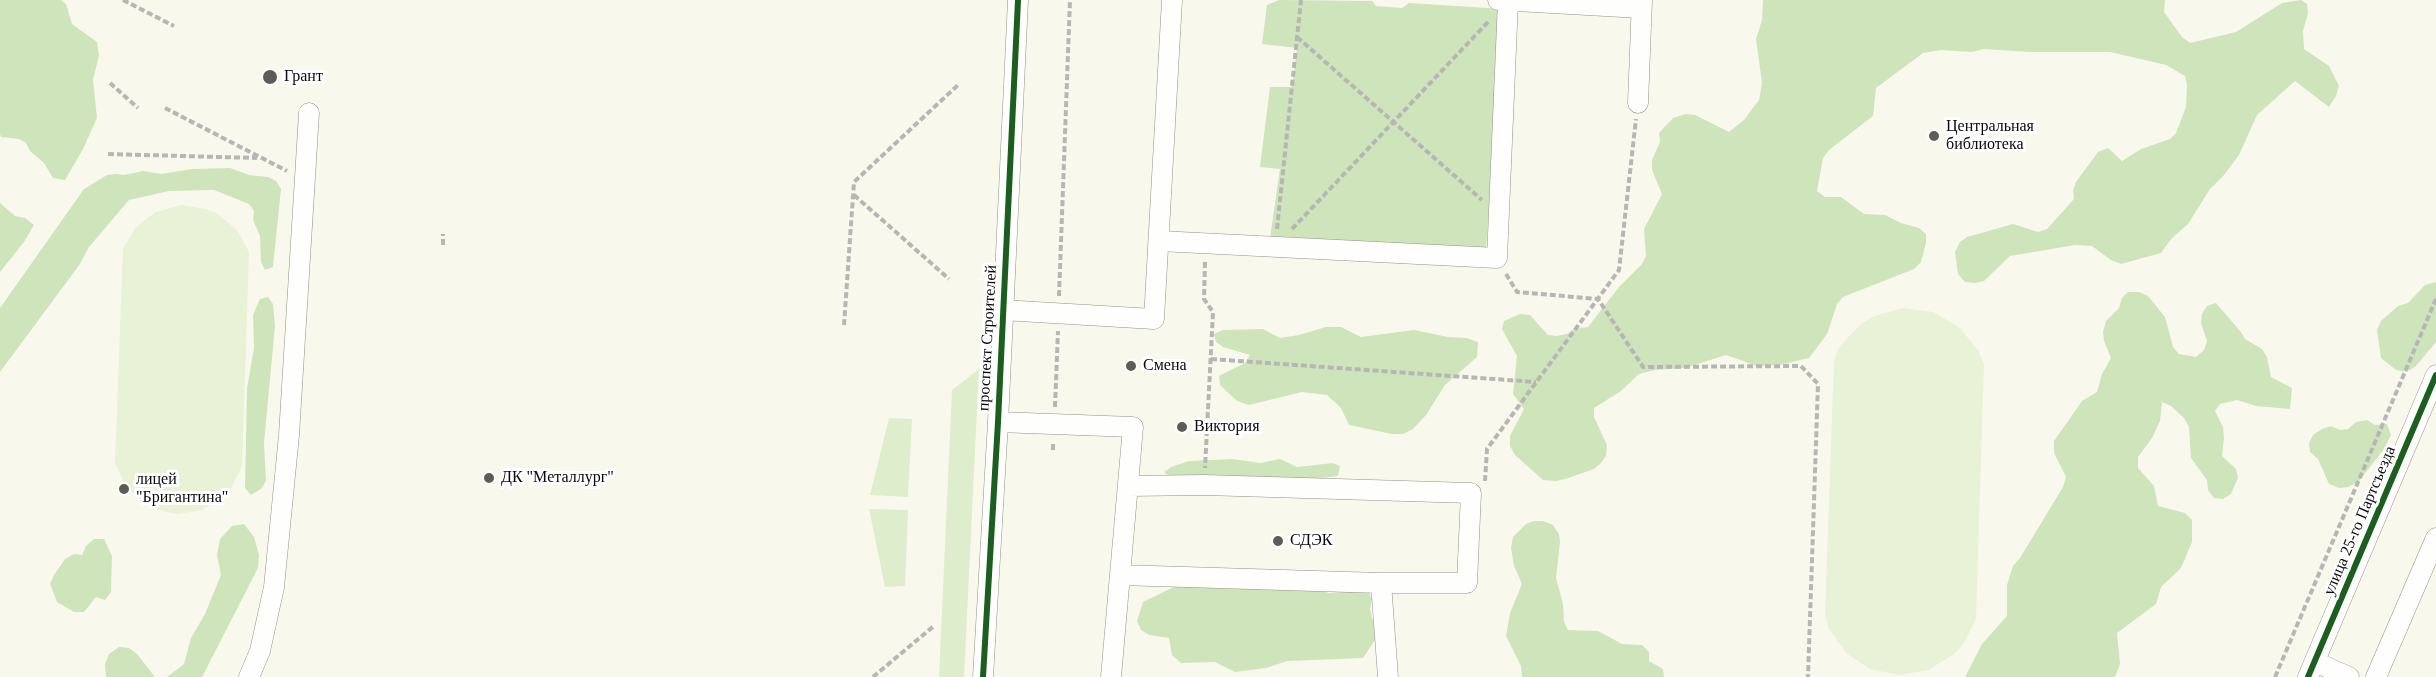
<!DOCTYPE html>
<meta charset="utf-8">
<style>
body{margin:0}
canvas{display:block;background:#f9f8ec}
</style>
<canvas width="2436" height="677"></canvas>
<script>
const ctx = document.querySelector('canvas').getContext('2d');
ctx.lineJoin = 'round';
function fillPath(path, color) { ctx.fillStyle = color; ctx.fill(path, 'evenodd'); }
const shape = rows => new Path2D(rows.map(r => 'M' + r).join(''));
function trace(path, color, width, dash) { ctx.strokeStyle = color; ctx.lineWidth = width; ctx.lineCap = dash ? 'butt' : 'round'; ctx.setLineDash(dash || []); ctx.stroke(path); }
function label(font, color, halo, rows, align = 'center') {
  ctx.font = font + ' "Times New Roman",serif'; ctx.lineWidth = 6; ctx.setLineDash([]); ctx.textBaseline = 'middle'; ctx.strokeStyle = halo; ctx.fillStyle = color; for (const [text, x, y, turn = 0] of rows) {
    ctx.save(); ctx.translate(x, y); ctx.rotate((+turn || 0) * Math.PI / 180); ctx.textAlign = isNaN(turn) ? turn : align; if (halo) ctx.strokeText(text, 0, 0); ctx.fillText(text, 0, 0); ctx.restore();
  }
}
fillPath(shape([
 [979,369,964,677,939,677,952,390],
 [889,418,912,419,908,497,870,495],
 [869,509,908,510,905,586,885,587]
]), '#deeecd');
fillPath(shape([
 [0,0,61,0,66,4,72,24,97,42,99,55,93,80,97,118,83,149,65,180,53,178,44,163,30,151,26,143,19,139,1,137,0,134],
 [1279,0,1372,1,1376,6,1402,8,1409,3,1503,9,1486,249,1270,238,1280,169,1260,167,1270,87,1292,87,1297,48,1262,44,1267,5],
 [1763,0,2165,0,2164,12,2182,37,2190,43,2236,32,2282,3,2301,0,2307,4,2308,13,2303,31,2304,49,2329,66,2339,86,2336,96,2329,107,2295,81,2257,115,2239,155,2224,175,2210,189,2188,224,2172,238,2161,253,2121,264,2111,260,2092,246,2075,245,2010,256,1984,281,1975,283,1965,282,1958,274,1955,252,1960,242,1967,237,2013,224,2038,232,2047,229,2074,199,2073,190,2076,182,2098,152,2108,148,2122,161,2141,149,2170,139,2176,133,2186,107,2187,85,2185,76,2166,65,2110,52,2030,52,1984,49,1972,52,1941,50,1923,53,1876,88,1873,116,1829,150,1823,158,1817,191,1825,197,1841,197,1864,214,1885,215,1901,223,1919,228,1926,234,1926,243,1921,262,1914,269,1843,297,1837,304,1827,334,1809,358,1779,365,1757,366,1726,355,1685,368,1655,370,1639,374,1621,391,1594,408,1594,417,1607,445,1606,456,1601,463,1594,469,1565,479,1556,481,1543,480,1515,455,1510,446,1510,436,1524,409,1513,394,1517,356,1502,329,1504,321,1520,314,1530,315,1548,335,1556,336,1567,334,1574,329,1588,327,1619,287,1642,264,1646,256,1644,229,1662,194,1652,170,1652,160,1660,142,1659,133,1673,118,1686,114,1695,115,1729,132,1744,120,1759,100,1762,83,1756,39,1762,20],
 [230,168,249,175,268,177,276,181,281,189,273,267,265,270,261,262,260,236,253,220,254,211,249,204,214,190,169,191,129,200,89,247,80,264,0,372,0,308,84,189,107,175,116,174,124,175,143,171,161,174,192,169],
 [0,203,15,216,25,218,34,225,24,242,0,272],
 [2436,282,2436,342,2415,367,2406,372,2396,370,2381,358,2377,330,2381,321,2398,306,2408,303,2425,285],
 [2128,292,2139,292,2148,296,2165,317,2173,347,2179,354,2196,357,2204,350,2207,341,2201,323,2202,314,2207,306,2216,303,2241,332,2245,339,2262,349,2267,357,2271,377,2292,388,2290,409,2256,406,2237,400,2220,404,2215,411,2223,427,2224,438,2222,456,2236,469,2238,478,2231,494,2223,499,2214,498,2208,490,2207,480,2191,458,2189,427,2184,418,2171,406,2162,402,2160,421,2152,438,2138,457,2138,468,2154,486,2158,506,2185,513,2192,520,2192,542,2181,568,2161,587,2156,604,2117,633,2120,664,2115,677,1965,677,1982,644,2007,616,2007,585,2013,566,2020,558,2063,487,2066,477,2054,453,2054,441,2082,401,2097,392,2102,374,2111,358,2104,341,2103,332,2106,321,2119,308,2122,298],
 [268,297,273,304,275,326,264,443,266,481,261,489,251,495,245,488,247,388,254,348,253,315,260,299],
 [1326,327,1341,327,1361,337,1414,330,1448,337,1466,338,1478,342,1477,357,1445,385,1426,415,1413,429,1403,434,1392,434,1349,425,1341,408,1327,395,1302,392,1249,405,1237,401,1220,385,1219,376,1245,363,1250,355,1223,347,1216,342,1214,334,1223,330,1263,329,1280,338,1299,335],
 [2367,420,2375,425,2387,424,2391,435,2384,449,2359,481,2348,487,2339,488,2329,484,2318,459,2310,452,2309,443,2313,435,2322,429,2331,426,2340,430,2348,429,2356,422],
 [1233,459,1260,463,1280,459,1297,467,1333,463,1340,466,1338,476,1233,489,1173,480,1164,472,1171,467,1189,461],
 [1534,521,1543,521,1553,525,1559,534,1560,542,1556,578,1563,604,1564,622,1568,630,1598,631,1622,644,1642,645,1649,652,1649,661,1663,669,1664,677,1522,677,1521,666,1506,636,1510,613,1522,584,1514,566,1511,548,1513,537,1526,524],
 [244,524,254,537,259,555,258,568,202,677,167,677,184,664,191,638,205,614,221,575,217,555,220,539,232,526],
 [94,539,104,539,112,556,111,592,105,600,96,597,84,612,74,612,57,602,50,584,54,575,65,559,74,554,82,555,86,546],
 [1186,581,1202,588,1235,582,1311,585,1328,593,1368,591,1372,599,1370,609,1377,637,1363,658,1287,661,1266,668,1235,672,1215,662,1181,663,1172,655,1169,638,1149,635,1141,630,1137,621,1143,602],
 [119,647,129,648,137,654,155,677,106,677,105,664,109,654]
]), '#cee5bb');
fillPath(shape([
 [181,205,206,209,218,214,237,230,249,252,242,466,231,488,223,497,202,510,178,514,165,512,143,503,125,485,115,463,123,249,136,227,146,219,156,212],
 [1903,308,1933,312,1959,327,1978,350,1984,364,1976,619,1963,645,1953,655,1928,670,1899,675,1870,669,1846,653,1829,629,1825,615,1834,360,1840,346,1861,324,1874,316]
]), '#e8f2d6');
const minor = shape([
 [1498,0,1641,8],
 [1638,103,1642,0],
 [1159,241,1497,258,1508,1],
 [1002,310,1154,319,1172,0],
 [998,422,1133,427,1111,677],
 [1129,486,1204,485,1471,493,1467,583,1381,583,1388,677],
 [1120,575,1381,583],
 [2315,662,2349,677],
 [249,677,260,651,274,587,289,435,309,113],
 [983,677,998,422,1018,0],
 [2308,677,2436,375],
 [2376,677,2436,538]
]);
trace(minor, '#91918b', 21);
trace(shape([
 [123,0,174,26],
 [1297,37,1482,200],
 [110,83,138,108],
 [165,108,287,171],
 [108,154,257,158],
 [854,195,949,279],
 [1277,229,1301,0],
 [1292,229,1489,21],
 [443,245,443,234],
 [1205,262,1204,299,1213,312,1205,468],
 [1506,274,1517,292,1598,299,1643,367,1801,366,1818,384,1808,677],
 [1059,296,1070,0],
 [844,325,854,182,958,85],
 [1211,359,1536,382],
 [1055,407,1058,331],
 [1053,450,1053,441],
 [1485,481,1487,449,1619,270,1636,119],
 [873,677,935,625],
 [2275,677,2436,299]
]), '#b6b6b4', 4, [6, 3]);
trace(minor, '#fefefc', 20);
trace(shape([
 [983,677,998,422,1018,0],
 [2308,677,2436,375]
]), '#1b5e20', 6);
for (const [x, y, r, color] of [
 [270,77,8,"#5d5d58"],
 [1934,136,6,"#5d5d58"],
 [1131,366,6,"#5d5d58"],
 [1182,427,6,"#5d5d58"],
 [489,478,6,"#5d5d58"],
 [124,489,6,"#5d5d58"],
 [1278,541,6,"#5d5d58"]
]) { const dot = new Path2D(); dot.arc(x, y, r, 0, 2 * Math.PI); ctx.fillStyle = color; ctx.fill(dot); trace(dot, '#fff', 2); }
label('16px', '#090909', '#fff', [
 ["Грант",284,77],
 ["Центральная",1946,127],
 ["библиотека",1946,145],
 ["Смена",1143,366],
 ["Виктория",1194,427],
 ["ДК \"Металлург\"",501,478],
 ["лицей",136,480],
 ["\"Бригантина\"",136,498],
 ["СДЭК",1290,541]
], 'left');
label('16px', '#090909', '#fff', [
 ["проспект Строителей",988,338,-87],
 ["улица 25-го Партсъезда",2360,521,-67]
]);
</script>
